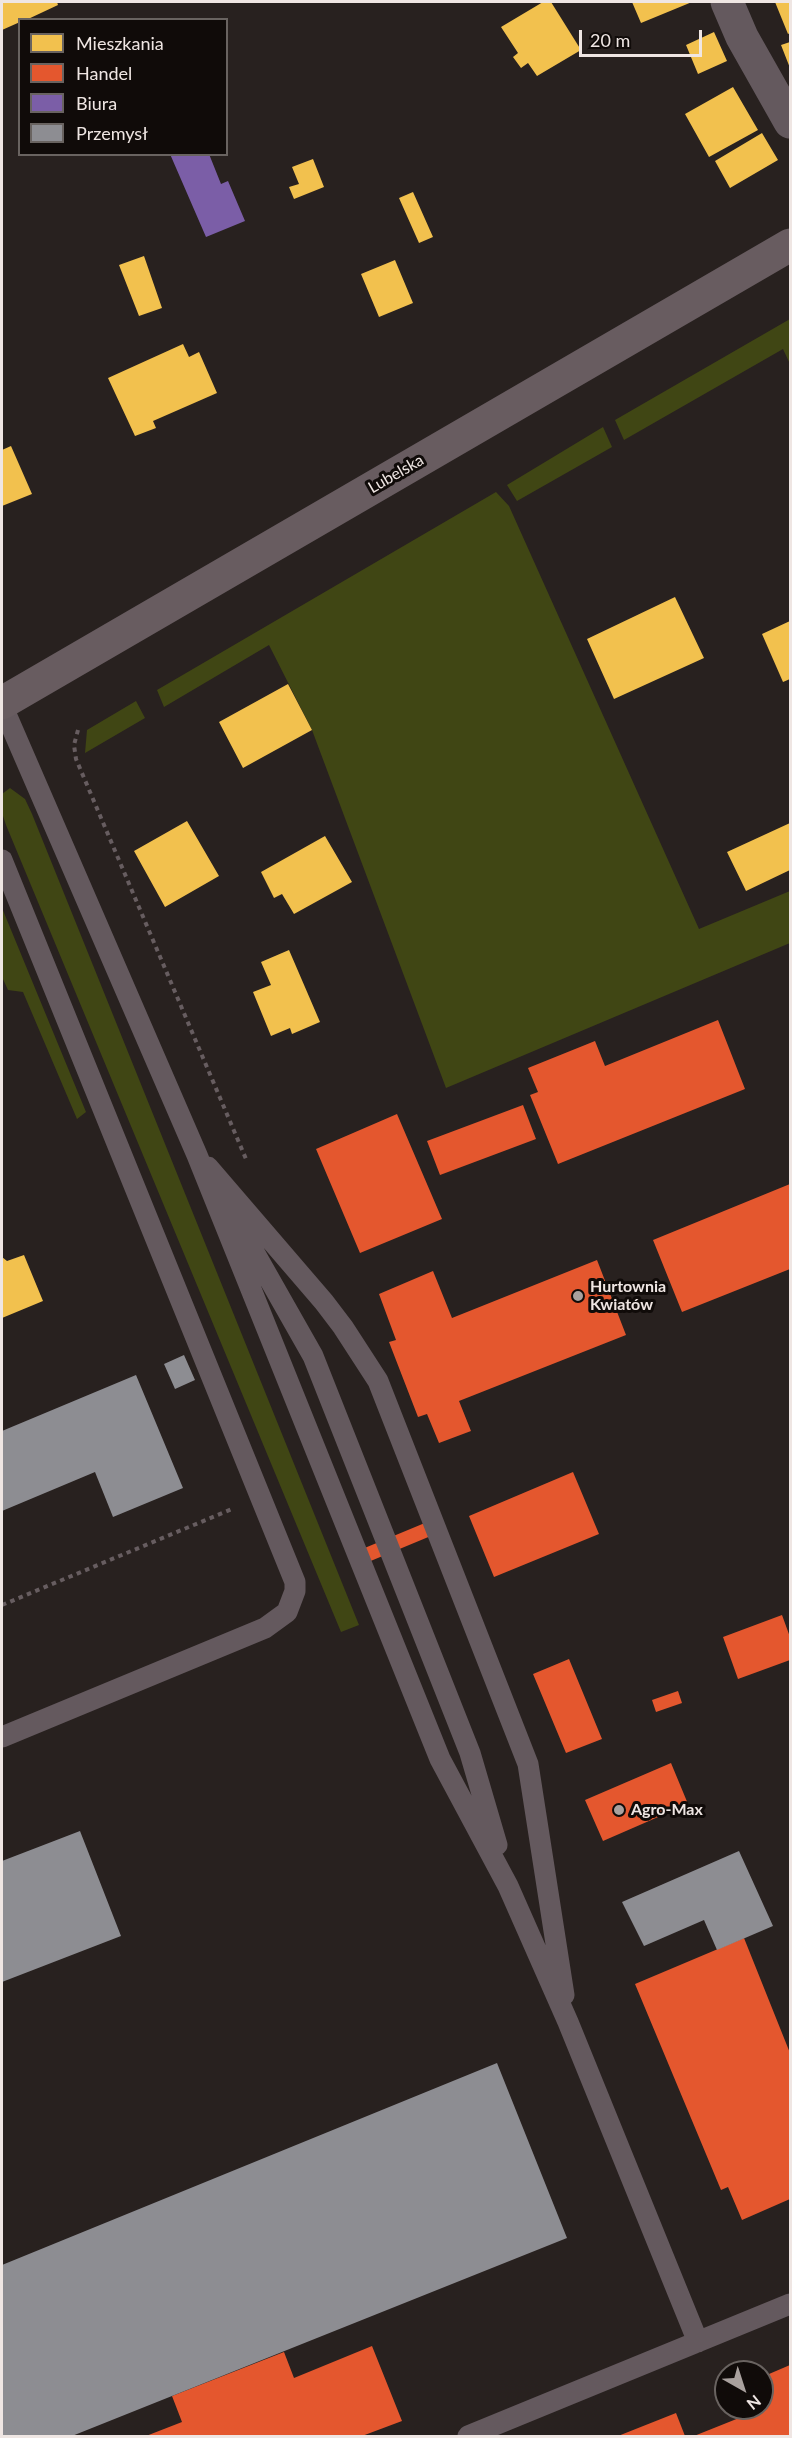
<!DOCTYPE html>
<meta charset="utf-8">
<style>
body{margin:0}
#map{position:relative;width:792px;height:2438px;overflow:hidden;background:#28211f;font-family:Lato,sans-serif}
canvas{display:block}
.frame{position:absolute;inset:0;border:3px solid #efe6e3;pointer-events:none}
.legend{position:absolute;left:18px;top:18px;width:210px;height:138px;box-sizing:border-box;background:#100b09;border:2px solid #696360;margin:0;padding:8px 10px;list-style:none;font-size:18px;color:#efe6e3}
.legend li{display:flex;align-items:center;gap:12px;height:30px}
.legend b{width:30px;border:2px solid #696360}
.north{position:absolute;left:714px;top:2360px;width:60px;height:60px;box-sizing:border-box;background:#100b09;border:2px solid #696360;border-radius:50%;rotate:141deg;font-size:16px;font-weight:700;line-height:24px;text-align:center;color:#efe6e3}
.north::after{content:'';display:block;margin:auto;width:21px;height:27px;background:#a9a19e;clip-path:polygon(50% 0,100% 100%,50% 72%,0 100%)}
.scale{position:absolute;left:579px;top:30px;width:123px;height:27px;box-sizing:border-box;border:3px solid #efe6e3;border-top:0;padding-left:8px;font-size:18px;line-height:21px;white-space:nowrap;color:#efe6e3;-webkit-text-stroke:4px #100b09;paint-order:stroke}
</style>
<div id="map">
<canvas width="792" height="2438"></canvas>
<div class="frame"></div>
<ul class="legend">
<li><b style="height:16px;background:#f2c14e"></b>Mieszkania</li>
<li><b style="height:16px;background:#e4572e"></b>Handel</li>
<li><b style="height:16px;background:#7b5ea7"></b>Biura</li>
<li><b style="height:16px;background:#8d8d92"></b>Przemysł</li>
</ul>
<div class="north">N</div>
<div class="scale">20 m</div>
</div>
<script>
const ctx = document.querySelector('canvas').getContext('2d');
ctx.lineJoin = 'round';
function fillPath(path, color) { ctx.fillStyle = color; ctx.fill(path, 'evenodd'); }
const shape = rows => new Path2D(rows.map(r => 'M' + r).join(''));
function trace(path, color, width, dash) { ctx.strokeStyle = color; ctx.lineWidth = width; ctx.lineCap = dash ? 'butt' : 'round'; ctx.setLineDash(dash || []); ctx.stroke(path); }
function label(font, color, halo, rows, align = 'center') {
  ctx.font = font + ' Lato,sans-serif'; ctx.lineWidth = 6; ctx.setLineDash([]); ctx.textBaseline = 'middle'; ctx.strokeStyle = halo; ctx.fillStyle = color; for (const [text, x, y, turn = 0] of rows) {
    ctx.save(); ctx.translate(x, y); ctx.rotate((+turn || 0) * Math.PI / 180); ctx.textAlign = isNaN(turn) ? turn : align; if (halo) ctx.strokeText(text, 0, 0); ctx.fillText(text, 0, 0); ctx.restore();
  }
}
fillPath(shape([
 [790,319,790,364,783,349,624,440,615,420],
 [603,427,612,447,517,501,507,485],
 [496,492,509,506,699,929,790,891,790,943,446,1088,312,730,269,645,164,707,157,690],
 [136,701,145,718,85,753,87,730],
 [10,788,25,799,32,814,359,1625,341,1632,6,825,2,813,2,794],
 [2,908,86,1112,77,1119,23,992,8,990,2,977]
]), '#404614');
fillPath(shape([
 [2,2,57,2,58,5,26,20,20,20,20,22,2,30],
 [543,2,551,2,581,50,537,76,528,63,521,68,513,57,518,53,501,27],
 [632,2,692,2,641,23],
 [775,2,790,2,790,33,788,34],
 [714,32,727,61,698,74,686,45],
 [790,42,790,68,781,45],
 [733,87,758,130,709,157,685,114],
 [762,133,778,160,730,188,715,161],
 [313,159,324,187,294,199,289,187,299,184,292,167],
 [413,192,433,237,419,243,399,198],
 [144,256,162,308,139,316,119,265],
 [395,260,413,303,379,317,361,274],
 [183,344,189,357,199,352,217,393,153,421,156,428,135,436,108,378],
 [11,446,32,494,2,506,2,450],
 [675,597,704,658,614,699,587,639],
 [790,621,790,679,783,682,762,634],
 [288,684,312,730,243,768,219,722],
 [187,821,219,876,165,907,134,851],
 [790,823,790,870,746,891,727,852],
 [325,836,352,882,294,914,282,894,274,898,261,872],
 [289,950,320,1022,292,1034,290,1028,271,1036,253,992,271,985,261,962],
 [24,1255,43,1301,2,1318,2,1257,7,1261]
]), '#f2c14e');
fillPath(shape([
 [718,1020,745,1089,558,1164,530,1095,538,1092,528,1068,595,1041,605,1066],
 [523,1105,536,1139,440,1175,427,1141],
 [397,1114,442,1219,360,1253,316,1149],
 [790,1184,790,1269,682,1312,653,1240],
 [597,1260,626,1335,459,1401,471,1431,439,1443,427,1414,418,1417,389,1342,396,1340,379,1294,433,1271,452,1318],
 [573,1472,599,1534,494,1577,469,1516],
 [432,1520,438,1533,361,1565,355,1552],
 [782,1615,790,1637,790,1660,738,1679,723,1637],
 [569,1659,602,1739,566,1753,533,1674],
 [678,1691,682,1703,656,1712,652,1700],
 [671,1763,688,1804,603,1841,585,1800],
 [744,1938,790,2053,790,2199,742,2220,728,2187,721,2190,635,1984],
 [372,2346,402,2421,362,2436,146,2436,182,2422,172,2396,284,2352,294,2378],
 [790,2365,790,2436,694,2436,739,2418,735,2408,762,2408,762,2377],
 [676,2413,685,2436,618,2436]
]), '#e4572e');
fillPath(shape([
 [170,154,209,154,221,184,228,181,245,221,206,237]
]), '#7b5ea7');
fillPath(shape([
 [184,1355,195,1380,175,1389,164,1364],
 [136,1375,183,1488,113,1517,95,1472,2,1511,2,1431],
 [80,1831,121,1936,2,1982,2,1861],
 [739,1851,773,1926,717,1950,704,1920,644,1946,622,1902],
 [497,2063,567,2238,72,2436,2,2436,2,2265]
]), '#8d8d92');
trace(shape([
 [78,730,74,745,76,759,246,1159],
 [2,1605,232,1509]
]), '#675d60', 4, [4.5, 4.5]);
trace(shape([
 [2,705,197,1155,440,1759,508,1886,568,2022,698,2342],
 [2,860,295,1582,295,1591,287,1612,265,1628,2,1737],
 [208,1167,324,1302,343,1327,378,1381,528,1764,564,1995],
 [233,1215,313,1356,470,1753,497,1845],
 [468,2436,790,2304]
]), '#64595e', 21);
trace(shape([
 [727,2,742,37,790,122]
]), '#64595e', 33);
trace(shape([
 [2,703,790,245]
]), '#685c60', 33);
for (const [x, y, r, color] of [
 [578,1296,6,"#a9a19e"],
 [619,1810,6,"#a9a19e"]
]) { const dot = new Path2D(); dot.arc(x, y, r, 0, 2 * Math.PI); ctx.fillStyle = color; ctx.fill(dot); trace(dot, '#100b09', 2); }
label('16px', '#efe6e3', '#100b09', [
 ["Lubelska",396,474,-30]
]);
label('bold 16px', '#efe6e3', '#100b09', [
 ["Hurtownia",590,1287],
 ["Kwiatów",590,1305],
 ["Agro-Max",631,1810]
], 'left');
</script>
